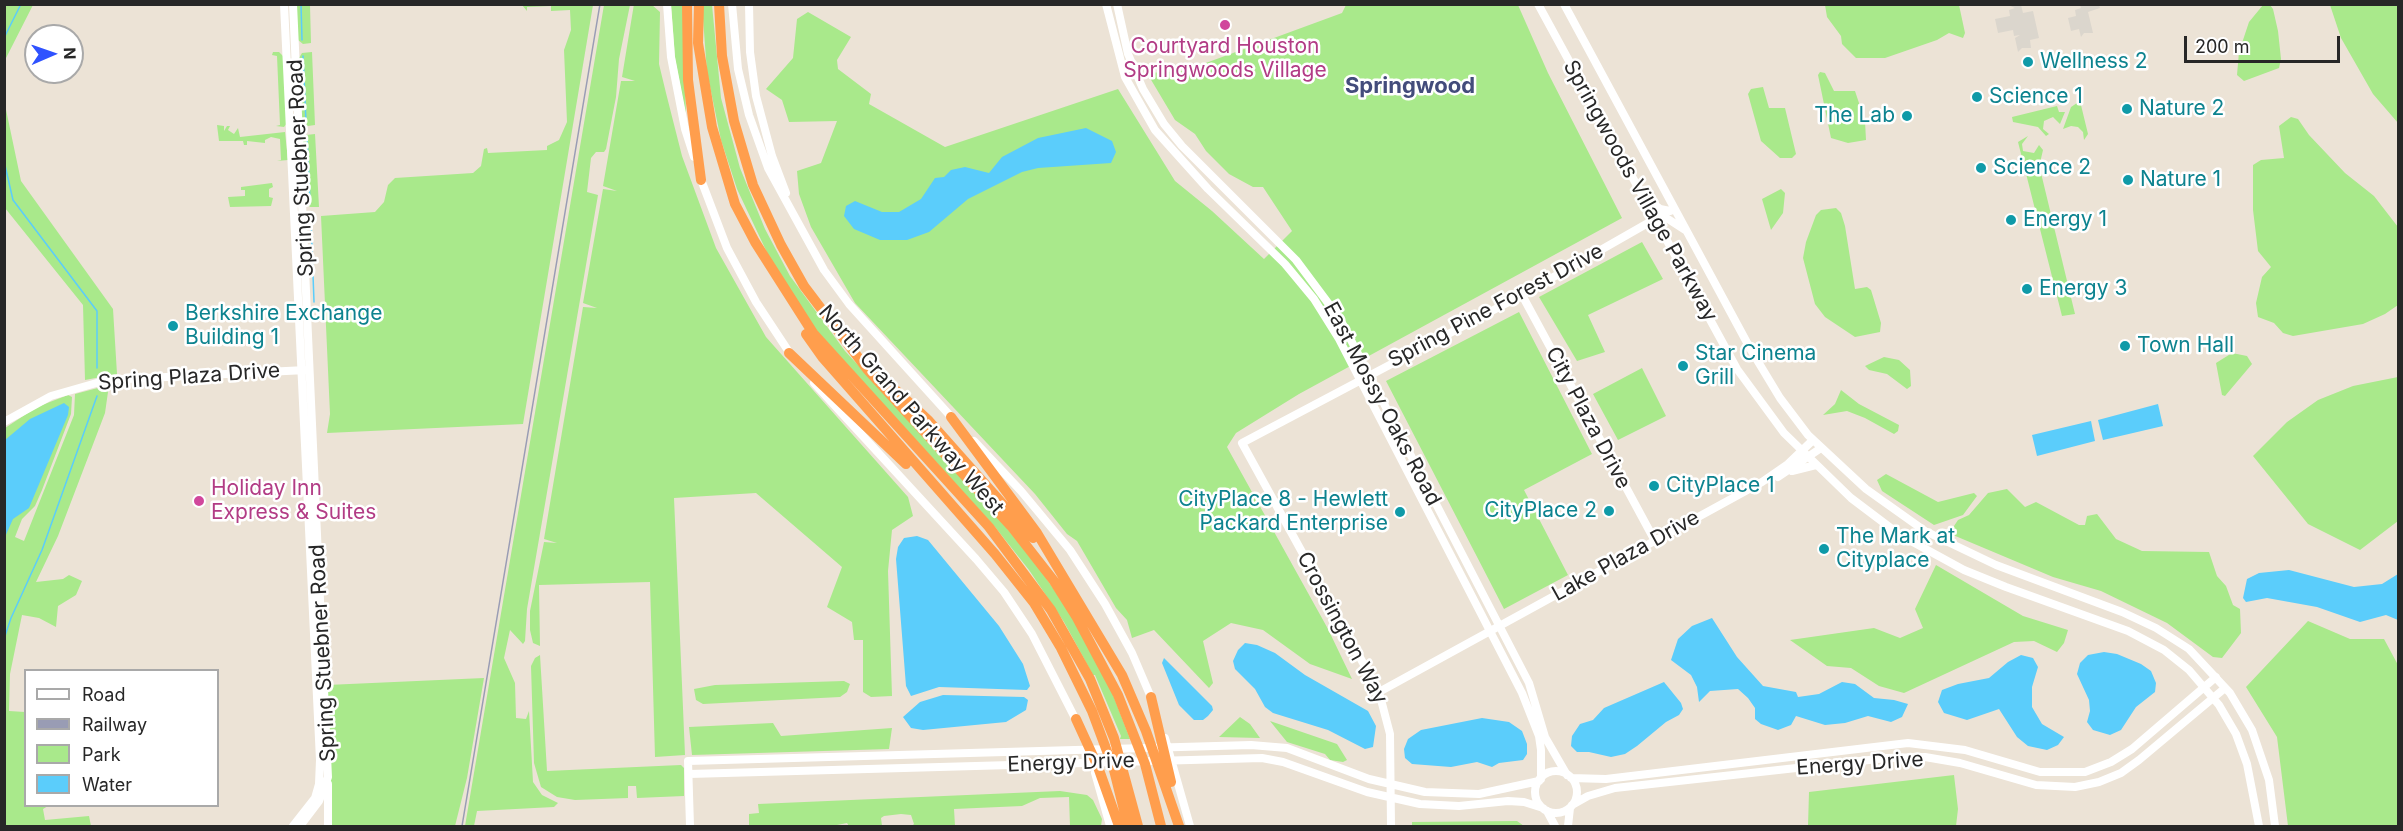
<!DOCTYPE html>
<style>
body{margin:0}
#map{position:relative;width:2403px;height:831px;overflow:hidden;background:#ece3d6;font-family:Inter,sans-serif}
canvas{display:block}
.frame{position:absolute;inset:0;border:6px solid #272727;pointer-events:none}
.legend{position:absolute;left:24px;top:669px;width:195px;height:138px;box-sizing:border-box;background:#fff;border:2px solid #a9a9a9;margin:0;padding:8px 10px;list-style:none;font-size:18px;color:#272727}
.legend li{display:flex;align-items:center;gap:12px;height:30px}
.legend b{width:30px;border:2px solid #a9a9a9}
.north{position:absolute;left:24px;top:24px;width:60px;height:60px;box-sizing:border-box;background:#fff;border:2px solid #a9a9a9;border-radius:50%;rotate:88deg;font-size:16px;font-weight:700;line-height:24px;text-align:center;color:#272727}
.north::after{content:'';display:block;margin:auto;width:21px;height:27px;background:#2f52ff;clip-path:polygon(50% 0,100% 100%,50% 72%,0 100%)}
.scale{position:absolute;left:2184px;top:36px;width:156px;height:27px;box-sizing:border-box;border:3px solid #272727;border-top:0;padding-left:8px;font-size:18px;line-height:21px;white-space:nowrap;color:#272727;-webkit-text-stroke:4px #fff;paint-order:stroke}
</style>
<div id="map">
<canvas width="2403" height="831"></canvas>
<div class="frame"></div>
<ul class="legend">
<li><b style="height:8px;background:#fff"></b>Road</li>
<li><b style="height:8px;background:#999cb4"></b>Railway</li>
<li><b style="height:16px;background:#a9e98b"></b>Park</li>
<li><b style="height:16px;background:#5bcdfb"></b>Water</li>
</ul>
<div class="north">N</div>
<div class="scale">200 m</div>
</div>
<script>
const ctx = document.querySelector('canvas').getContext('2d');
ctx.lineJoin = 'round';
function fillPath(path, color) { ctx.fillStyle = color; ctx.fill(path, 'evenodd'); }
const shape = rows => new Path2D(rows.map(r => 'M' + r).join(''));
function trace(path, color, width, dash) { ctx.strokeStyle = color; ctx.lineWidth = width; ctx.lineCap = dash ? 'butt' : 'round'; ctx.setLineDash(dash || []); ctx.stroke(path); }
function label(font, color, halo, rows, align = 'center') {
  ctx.font = font + ' Inter,sans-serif'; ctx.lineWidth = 5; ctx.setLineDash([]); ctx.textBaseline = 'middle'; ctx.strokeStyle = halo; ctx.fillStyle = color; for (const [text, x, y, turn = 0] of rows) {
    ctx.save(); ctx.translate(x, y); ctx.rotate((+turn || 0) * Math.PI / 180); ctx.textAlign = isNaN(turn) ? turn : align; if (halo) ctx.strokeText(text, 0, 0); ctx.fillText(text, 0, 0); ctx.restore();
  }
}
fillPath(shape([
 [5,4,33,5,5,60,4,5],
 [634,4,652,5,660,12,659,64,666,93,682,156,716,248,766,337,908,497,913,516,892,530,888,571,892,696,871,697,863,692,863,640,854,640,852,622,827,607,842,567,756,493,674,498,685,755,655,757,650,582,539,585,540,646,533,643,530,630,530,611,544,542,557,543,544,539,583,307,597,308,583,303,603,189,617,191,603,186,621,81,635,81,622,77],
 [296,5,310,5,311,43,303,44,298,40],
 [522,5,593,5,523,424,327,433,330,414,321,216,375,212,384,202,388,185,395,178,473,173,481,166,484,149,487,148,488,153,547,150,547,146,559,140,567,122,564,50,571,30,570,10,551,11,551,6,527,7,527,11],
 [604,5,630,5,619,59,616,97,606,149,604,152,596,152,591,158,587,192,598,195,527,609,525,641,523,644,510,630,504,658,515,683,516,718,526,719,529,711,533,782,542,795,558,803,554,807,477,811,474,826,465,826],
 [671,5,683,5,686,116,675,58],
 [702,5,712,5,721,98,740,168,765,229,790,276,845,351,988,505,1039,568,1071,614,1110,687,1130,739,1120,739,1121,736,1095,675,1093,675,1064,622,1029,570,995,527,814,328,772,263,737,189,721,140,707,72],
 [1346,5,1518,5,1548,73,1622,218,1299,394,1236,433,1227,447,1328,629,1352,679,1310,664,1263,630,1231,623,1203,641,1213,683,1209,688,1154,630,1132,638,1127,620,1116,608,1077,541,1067,534,1035,494,855,303,811,227,799,194,797,171,821,163,837,121,789,122,782,100,766,89,793,58,797,19,808,12,851,37,837,60,838,69,871,94,869,104,945,147,1118,89,1175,181,1212,211,1264,259,1292,231,1263,187,1253,187,1229,174,1206,151,1195,134,1175,120,1147,73,1184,71,1342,13],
 [1825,5,1959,5,1965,33,1963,38,1949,33,1937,40,1885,58,1856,58,1842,44,1841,36,1827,17],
 [2263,5,2270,5,2273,9,2278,31,2281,59,2279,68,2244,81,2237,75,2239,52,2249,22],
 [2330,5,2398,5,2398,123,2373,94,2341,38],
 [273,52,279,52,284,57,287,123,284,127,276,126,280,125,277,56,272,55],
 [312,52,315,125,308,126,301,120,299,58,302,53],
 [1820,72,1825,73,1834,91,1855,91,1865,121,1866,140,1848,143,1831,138,1818,75],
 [1763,87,1769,108,1785,108,1796,154,1792,158,1780,158,1761,141,1748,94,1751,89],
 [4,100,21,181,113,309,117,374,85,380,83,305,5,208],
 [2080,101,2088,134,2084,140,2083,132,2078,127,2071,126,2063,129,2071,107],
 [2057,106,2059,112,2065,112,2060,124,2053,117,2044,121,2043,129,2049,134,2046,136,2038,127,2013,122,2012,117],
 [2291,117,2298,119,2309,135,2345,173,2374,196,2398,227,2398,305,2385,314,2363,324,2293,336,2283,333,2274,323,2258,317,2256,303,2262,277,2271,267,2258,251,2253,210,2253,165,2261,160,2284,158,2279,126],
 [217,125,224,126,224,131,227,126,230,126,228,130,234,134,238,128,240,137,285,132,288,160,277,161,281,160,280,139,271,137,265,140,265,143,247,141,247,145,244,145,243,141,219,141],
 [315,134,319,207,310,207,305,201,302,140,306,135],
 [2028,136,2022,144,2023,151,2034,153,2039,145,2043,150,2040,163,2032,161,2029,166,2041,173,2075,314,2062,316,2018,142],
 [272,183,273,187,269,189,269,197,273,198,271,206,230,207,228,197,245,196,245,190,241,190,241,187],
 [1781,189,1785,193,1783,213,1771,230,1762,199],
 [1836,208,1841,213,1845,226,1855,289,1867,287,1871,290,1881,323,1880,332,1855,337,1825,317,1815,304,1803,258,1806,242,1816,215,1821,210],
 [1642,242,1663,279,1588,315,1605,352,1577,361,1539,297],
 [1519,312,1592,454,1524,490,1568,575,1504,609,1386,381],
 [2232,353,2247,356,2252,364,2225,396,2222,395,2216,363],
 [1884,357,1899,360,1910,370,1911,386,1907,389,1887,374,1869,370,1865,366],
 [1642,368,1666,416,1618,440,1593,394],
 [2398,377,2398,521,2360,550,2308,524,2253,456,2287,422,2318,400,2353,386],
 [109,385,105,413,58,536,36,582,63,579,69,575,82,581,76,595,58,606,56,627,39,618,22,615,10,674,9,711,25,712,26,806,48,806,43,809,45,820,89,816,91,826,5,826,5,428,37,407,68,395,72,397,71,414,42,490,35,506,22,519,15,537,24,541,74,415,75,394],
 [1841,390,1859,404,1899,425,1898,431,1894,434,1865,418,1847,411,1823,415,1835,404],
 [1886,474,1938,502,1974,493,1977,496,1963,515,1934,525,1882,491,1877,480],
 [2007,489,2025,507,2036,502,2079,525,2085,525,2087,516,2097,514,2116,539,2142,551,2209,552,2217,576,2226,586,2233,605,2240,609,2241,633,2222,658,2213,657,2167,623,2101,591,2053,577,1953,535,1952,529,1958,520,1969,515,1988,493],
 [1936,565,2023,616,2068,630,2064,643,2057,652,2034,641,2014,642,1904,693,1879,686,1851,668,1827,666,1790,640,1874,628,1900,638,1923,628,1915,609],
 [2308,621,2350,639,2384,639,2398,665,2398,826,2288,826,2277,737,2246,687],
 [540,655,547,771,681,765,684,768,684,796,637,798,636,786,628,786,628,798,575,800,557,797,541,787,534,763,531,666,535,658],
 [484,678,467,778,455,826,329,826,331,769,327,685],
 [844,681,850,684,847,692,840,697,703,704,696,700,694,689,715,685],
 [1240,717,1250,724,1260,738,1219,737],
 [1270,721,1337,744,1347,760,1343,762,1330,760,1325,754,1287,742],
 [773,723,781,736,892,728,889,749,692,755,689,727],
 [1954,775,1958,809,1956,826,1808,826,1809,792],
 [1060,791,1087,795,1093,800,1102,819,1101,826,1070,826,1069,797,1040,798,1022,806,954,809,955,826,912,826,914,824,911,815,901,814,884,816,881,818,882,826,849,826,847,823,832,826,749,826,749,814,759,813,758,804],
 [1517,821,1524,826,1412,826,1412,822]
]), '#a9e98b');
fillPath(shape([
 [2008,5,2021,5,2023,13,2033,11,2039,38,2030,40,2031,48,2022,48,2018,52,2015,38,2020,35,2014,36,2013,30,1998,33,1995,19,2010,16,2009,10,2015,8],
 [2074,5,2099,5,2100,8,2088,12,2093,33,2084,33,2081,37,2079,29,2071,31,2068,18,2076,16,2075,10,2081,8,2080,5]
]), '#dbd6cd');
fillPath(shape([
 [1086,128,1112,141,1116,152,1111,163,1038,168,1022,172,968,199,929,232,907,240,880,240,854,229,844,216,846,206,855,201,882,212,899,212,921,199,935,178,944,177,951,170,965,167,989,173,1002,157,1038,138],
 [64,403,69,407,68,415,29,508,13,519,5,537,5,440,30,419],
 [2158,404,2163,426,2103,440,2098,420],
 [2091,421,2095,441,2037,456,2032,435],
 [917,536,928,540,999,626,1023,664,1030,686,1027,690,939,687,911,696,906,686,896,559,898,547,904,538],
 [2289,570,2354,587,2382,584,2398,574,2398,620,2386,615,2360,622,2317,607,2267,598,2246,602,2243,598,2247,579,2259,573],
 [1712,618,1737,657,1763,686,1796,692,1798,697,1819,694,1842,682,1855,684,1874,698,1894,700,1908,704,1902,717,1891,722,1868,716,1845,723,1825,725,1796,716,1791,725,1778,730,1761,724,1755,719,1755,708,1748,698,1738,689,1710,691,1699,702,1697,687,1691,675,1671,660,1678,639,1692,626],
 [1245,643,1257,645,1275,653,1305,675,1368,711,1376,726,1373,747,1365,749,1328,730,1273,713,1265,707,1255,689,1235,669,1233,661,1238,650],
 [2104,652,2117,654,2141,664,2151,671,2156,683,2155,692,2136,707,2121,730,2110,735,2093,730,2087,722,2090,711,2089,700,2077,674,2080,663,2088,655],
 [2021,655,2033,658,2038,667,2032,687,2032,707,2042,724,2064,737,2058,745,2047,750,2028,746,2017,737,1999,709,1967,720,1944,713,1938,702,1942,690,1958,684,1989,678,2008,662],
 [1164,658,1212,706,1213,710,1208,716,1203,720,1194,720,1179,705,1162,663],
 [1664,682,1681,703,1683,709,1679,715,1666,722,1637,746,1625,754,1611,757,1589,752,1577,752,1571,746,1572,736,1580,724,1593,720,1604,708],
 [943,695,1024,697,1028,700,1026,710,1006,722,923,730,911,728,903,717,920,702],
 [1482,718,1509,722,1522,731,1527,744,1527,754,1523,760,1499,763,1492,767,1477,762,1451,767,1412,764,1405,758,1404,749,1408,739,1421,730]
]), '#5bcdfb');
trace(shape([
 [301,4,302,40],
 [4,38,21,4],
 [303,56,306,122],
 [307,138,310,203],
 [4,161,13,200,97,311,97,368],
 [311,220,314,302],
 [4,639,11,618,42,550,97,396]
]), '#5bcdfb', 1.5);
trace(shape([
 [284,4,320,760,319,784,315,798,293,826],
 [293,4,328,777,319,801,300,826],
 [667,4,671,57,685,129,694,157],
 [732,4,738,69,749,115,768,168,824,270,849,304,954,420],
 [749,4,750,52,756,96,772,156,786,193],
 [1106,4,1125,77,1155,130,1208,189,1285,264,1314,299,1339,339,1522,693,1539,736,1541,750,1541,779],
 [1117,4,1128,54,1143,89,1164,124,1182,146,1296,260,1340,319,1529,683,1545,737,1567,775],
 [1538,4,1737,369,1784,433,1851,498,1900,535,1964,570,2006,587,2128,631,2164,650,2189,670,2219,705,2236,734,2247,764,2259,826],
 [1564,4,1751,350,1780,398,1808,435,1866,489,1925,531,1996,565,2122,612,2156,628,2189,649,2230,693,2252,730,2269,780,2275,826],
 [700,177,727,248,756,302,791,355],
 [1646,198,1660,209,1670,211],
 [1659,217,1668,219,1685,230],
 [1522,295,1655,541],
 [814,383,976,559,1004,592,1032,634,1077,722],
 [4,422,51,396,107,380,306,370],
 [974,441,1021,491,1070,550,1105,604,1132,653,1153,702],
 [1792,471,1816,465],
 [1778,477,1821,448],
 [1379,692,1762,482,1788,464,1813,440],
 [1165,738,1190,826],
 '1535 792a21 21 0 1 1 42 0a21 21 0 1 1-42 0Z',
 [1095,773,1110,826],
 [689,774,1262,758,1283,762,1367,792,1420,804,1459,806,1508,801,1524,802,1543,808],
 [1571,778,1606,779,1908,743,1965,750,2040,772,2085,772,2111,762,2132,749,2216,677],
 [1572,805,1588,796,1615,788,1887,758,1925,757,1960,763,2036,785,2075,787,2099,782,2121,773,2139,760,2225,688],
 [1547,811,1555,826],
 [328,826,328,784],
 [690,826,688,761,1251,745,1287,748,1369,779,1425,792,1479,794,1539,781],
 [1391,826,1390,734,1379,692,1242,443,1522,295,1655,219],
 [1568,826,1570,808]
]), '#fff', 8);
trace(shape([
 [687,4,688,80,701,180],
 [699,4,698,43,712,127,735,204,755,242,813,333,989,527,1051,610,1090,679,1114,738,1138,826],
 [719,4,722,56,734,121,753,185,781,245,804,286,867,369,1011,526,1054,581,1076,616,1118,695,1145,764,1161,826],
 [806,334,823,358,995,554,1034,603,1061,648,1092,711,1114,770,1128,826],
 [789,353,906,464],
 [888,383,929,421,1033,538],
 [951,417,1037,533,1122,675,1146,731,1179,826],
 [1151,697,1171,782],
 [1076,719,1098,767,1119,826]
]), '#ff9e4d', 10);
trace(shape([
 [462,826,600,4]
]), '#999cb4', 1.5);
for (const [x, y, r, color] of [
 [1225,25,6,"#d1479c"],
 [2028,62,6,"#0f9aa8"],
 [1977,97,6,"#0f9aa8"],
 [2127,109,6,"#0f9aa8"],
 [1907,116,6,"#0f9aa8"],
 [1981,168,6,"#0f9aa8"],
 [2128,180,6,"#0f9aa8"],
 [2011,220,6,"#0f9aa8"],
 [2027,289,6,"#0f9aa8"],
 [173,326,6,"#0f9aa8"],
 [2125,346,6,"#0f9aa8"],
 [1683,366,6,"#0f9aa8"],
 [1654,486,6,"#0f9aa8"],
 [199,501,6,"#d1479c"],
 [1609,511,6,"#0f9aa8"],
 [1400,512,6,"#0f9aa8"],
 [1824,549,6,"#0f9aa8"]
]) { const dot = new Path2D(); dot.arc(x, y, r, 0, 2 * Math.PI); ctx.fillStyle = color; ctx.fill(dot); trace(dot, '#fff', 2); }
label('21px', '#b23c85', '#fff', [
 ["Courtyard Houston",1225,47],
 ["Springwoods Village",1225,71],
 ["Holiday Inn",211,489,"left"],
 ["Express & Suites",211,513,"left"]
]);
label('21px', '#0d838f', '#fff', [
 ["Wellness 2",2040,62],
 ["Science 1",1989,97],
 ["Nature 2",2139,109],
 ["The Lab",1895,116,"right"],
 ["Science 2",1993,168],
 ["Nature 1",2140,180],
 ["Energy 1",2023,220],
 ["Energy 3",2039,289],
 ["Berkshire Exchange",185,314],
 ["Building 1",185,338],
 ["Town Hall",2137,346],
 ["Star Cinema",1695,354],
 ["Grill",1695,378],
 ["CityPlace 1",1666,486],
 ["CityPlace 8 - Hewlett",1388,500,"right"],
 ["Packard Enterprise",1388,524,"right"],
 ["CityPlace 2",1597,511,"right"],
 ["The Mark at",1836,537],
 ["Cityplace",1836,561]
], 'left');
label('21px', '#272727', '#fff', [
 ["Spring Stuebner Road",301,168,-93],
 ["Springwoods Village Parkway",1640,191,61],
 ["Spring Pine Forest Drive",1496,306,-28],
 ["Spring Plaza Drive",189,377,-4],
 ["East Mossy Oaks Road",1382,404,62],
 ["North Grand Parkway West",911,410,49],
 ["City Plaza Drive",1588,418,62],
 ["Lake Plaza Drive",1626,556,-29],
 ["Crossington Way",1342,628,62],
 ["Spring Stuebner Road",323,653,-93],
 ["Energy Drive",1071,763,-2],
 ["Energy Drive",1860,764,-4]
]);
label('bold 22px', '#434c7b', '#fff', [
 ["Springwood",1410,86]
]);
</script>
